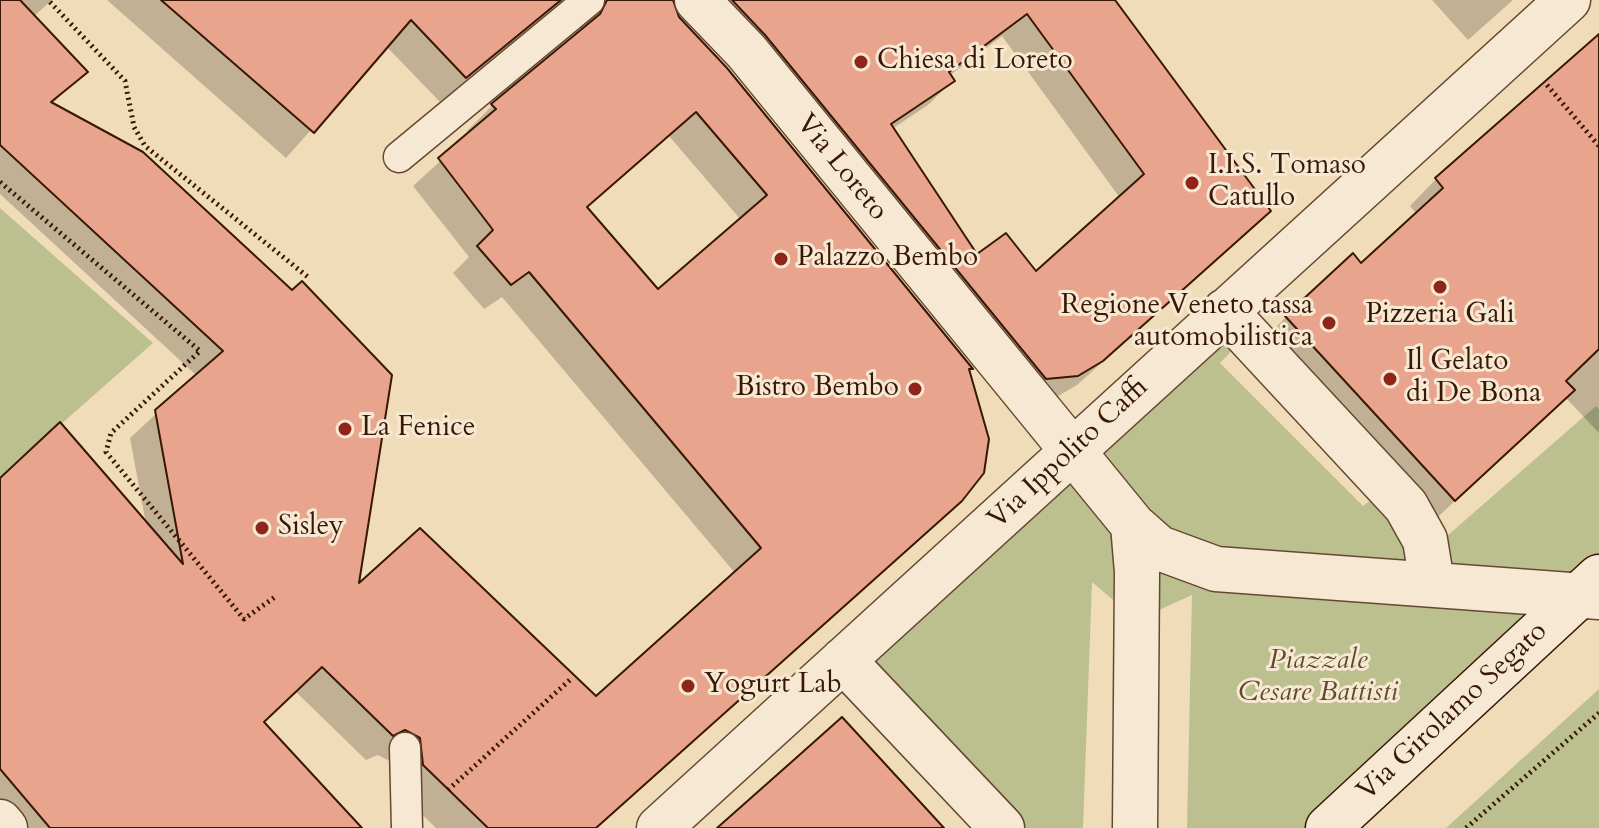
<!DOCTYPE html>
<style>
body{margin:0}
canvas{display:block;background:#f1dcb9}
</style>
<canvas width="1599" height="828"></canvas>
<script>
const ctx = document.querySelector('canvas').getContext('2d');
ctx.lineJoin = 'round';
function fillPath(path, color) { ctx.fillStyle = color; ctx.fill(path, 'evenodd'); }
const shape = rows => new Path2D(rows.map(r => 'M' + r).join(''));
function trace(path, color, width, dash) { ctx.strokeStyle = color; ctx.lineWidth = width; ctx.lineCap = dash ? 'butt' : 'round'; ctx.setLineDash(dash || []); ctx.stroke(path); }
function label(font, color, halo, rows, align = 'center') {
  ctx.font = font + ' Cardo,serif'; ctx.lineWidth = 6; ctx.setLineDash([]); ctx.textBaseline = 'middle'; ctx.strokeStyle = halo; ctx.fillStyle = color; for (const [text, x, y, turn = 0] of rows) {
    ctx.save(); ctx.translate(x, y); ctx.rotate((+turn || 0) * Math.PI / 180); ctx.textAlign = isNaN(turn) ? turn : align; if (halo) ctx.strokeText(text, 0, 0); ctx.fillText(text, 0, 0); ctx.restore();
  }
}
fillPath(shape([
 [0,208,153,343,0,478],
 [1225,311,1248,334,1220,363,1363,506,1390,486,1447,536,1596,406,1599,409,1599,591,1341,828,1187,828,1192,595,1137,620,1092,582,1083,828,989,828,845,673],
 [1599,689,1599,828,1446,828]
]), '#bbc08e');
fillPath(shape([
 [0,0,52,0,33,17,86,71,51,105,142,154,357,588,596,699,735,573,502,297,484,309,453,273,469,257,413,186,470,134,467,131,493,105,581,32,578,15,568,8,550,11,440,102,386,46,286,158,107,0,664,0,971,369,934,526,597,828,436,828,398,791,395,764,378,755,366,760,295,691,262,723,359,828,4,828,0,823,0,480,146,524,130,438,197,376,0,194],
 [669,136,741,220,658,291,586,208],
 [680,0,1113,0,1244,234,1077,385,1053,399],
 [1002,36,1120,198,1036,274,976,257,892,129,928,105,952,81,949,76],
 [1432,0,1513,0,1468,40],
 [1599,36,1599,433,1566,398,1428,526,1260,343,1286,317,1361,266,1417,214,1410,206,1436,179]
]), '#0003');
const building = shape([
 [0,0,20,0,88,72,51,102,143,152,292,290,302,281,392,375,359,583,420,528,596,696,761,548,529,272,511,285,477,246,493,230,438,158,496,109,491,104,600,14,607,0,673,0,679,17,727,68,973,369,969,369,989,439,984,473,962,501,596,828,488,828,423,765,420,738,405,730,393,736,322,667,264,722,362,828,50,828,0,769,0,478,60,422,183,564,155,410,223,351,0,145,0,0],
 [696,112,767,195,658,289,587,207,696,112],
 [161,0,561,0,466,78,411,20,314,133,161,0],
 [732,0,1115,0,1271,211,1103,361,1078,376,1046,379,765,35,732,0],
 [1027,14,1144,174,1036,271,1006,233,977,254,891,124,955,81,949,72,1027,14],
 [1599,34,1599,349,1566,381,1575,390,1455,501,1285,316,1353,253,1361,263,1443,188,1435,178,1599,34],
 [842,717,944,828,717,828,796,758,842,717]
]);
fillPath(building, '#e8a48c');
trace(building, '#381705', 2);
const service = shape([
 [399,157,589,0],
 [405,748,407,828]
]);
const pedestrian = shape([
 [0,822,5,828]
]);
const minor = shape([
 [697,0,746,51,1133,525,1159,548,1216,569,1599,597],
 [1225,311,1406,506,1425,540,1432,583],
 [1133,525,1137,572,1135,828],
 [843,660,1002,828],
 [659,828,1568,0]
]);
const secondary = shape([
 [1328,828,1599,577]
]);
trace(service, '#664832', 33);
trace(pedestrian, '#664832', 47);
trace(minor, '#664832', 47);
trace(secondary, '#381705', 47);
trace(shape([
 [50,2,125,81,134,127,145,146,308,277],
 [1547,85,1599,146],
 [0,182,200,351,111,433,106,452,244,619,275,597],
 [448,790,572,678],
 [1466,828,1599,713]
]), '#381705', 5, [2, 4]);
trace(service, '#f6e8d2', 30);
trace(pedestrian, '#f6e8d2', 44);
trace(minor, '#f6e8d2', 44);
trace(secondary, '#f6e8d2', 44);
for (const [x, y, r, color] of [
 [861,62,8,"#8f2418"],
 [1192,183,8,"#8f2418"],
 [781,259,8,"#8f2418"],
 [1440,287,8,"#8f2418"],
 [1329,323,8,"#8f2418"],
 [1390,379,8,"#8f2418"],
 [915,389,8,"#8f2418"],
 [345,429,8,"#8f2418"],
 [262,528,8,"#8f2418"],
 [688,686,8,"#8f2418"]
]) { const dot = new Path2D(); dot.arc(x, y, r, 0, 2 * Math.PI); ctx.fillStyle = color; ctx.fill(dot); trace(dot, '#f6e8d2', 3); }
label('28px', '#381705', '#f6e8d2', [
 ["Chiesa di Loreto",877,62],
 ["I.I.S. Tomaso",1208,167],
 ["Catullo",1208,199],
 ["Palazzo Bembo",797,259],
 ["Regione Veneto tassa",1313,307,"right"],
 ["automobilistica",1313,339,"right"],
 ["Pizzeria Gali",1440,316,"center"],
 ["Il Gelato",1406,363],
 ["di De Bona",1406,395],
 ["Bistro Bembo",899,389,"right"],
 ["La Fenice",361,429],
 ["Sisley",278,528],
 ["Yogurt Lab",704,686]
], 'left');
label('28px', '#381705', '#f6e8d2', [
 ["Via Loreto",841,168,51],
 ["Via Ippolito Caffi",1069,454,-43],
 ["Via Girolamo Segato",1453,712,-43]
]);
label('italic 28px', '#5f4a2e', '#f6e8d2', [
 ["Piazzale",1318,662],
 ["Cesare Battisti",1318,694]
]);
</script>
